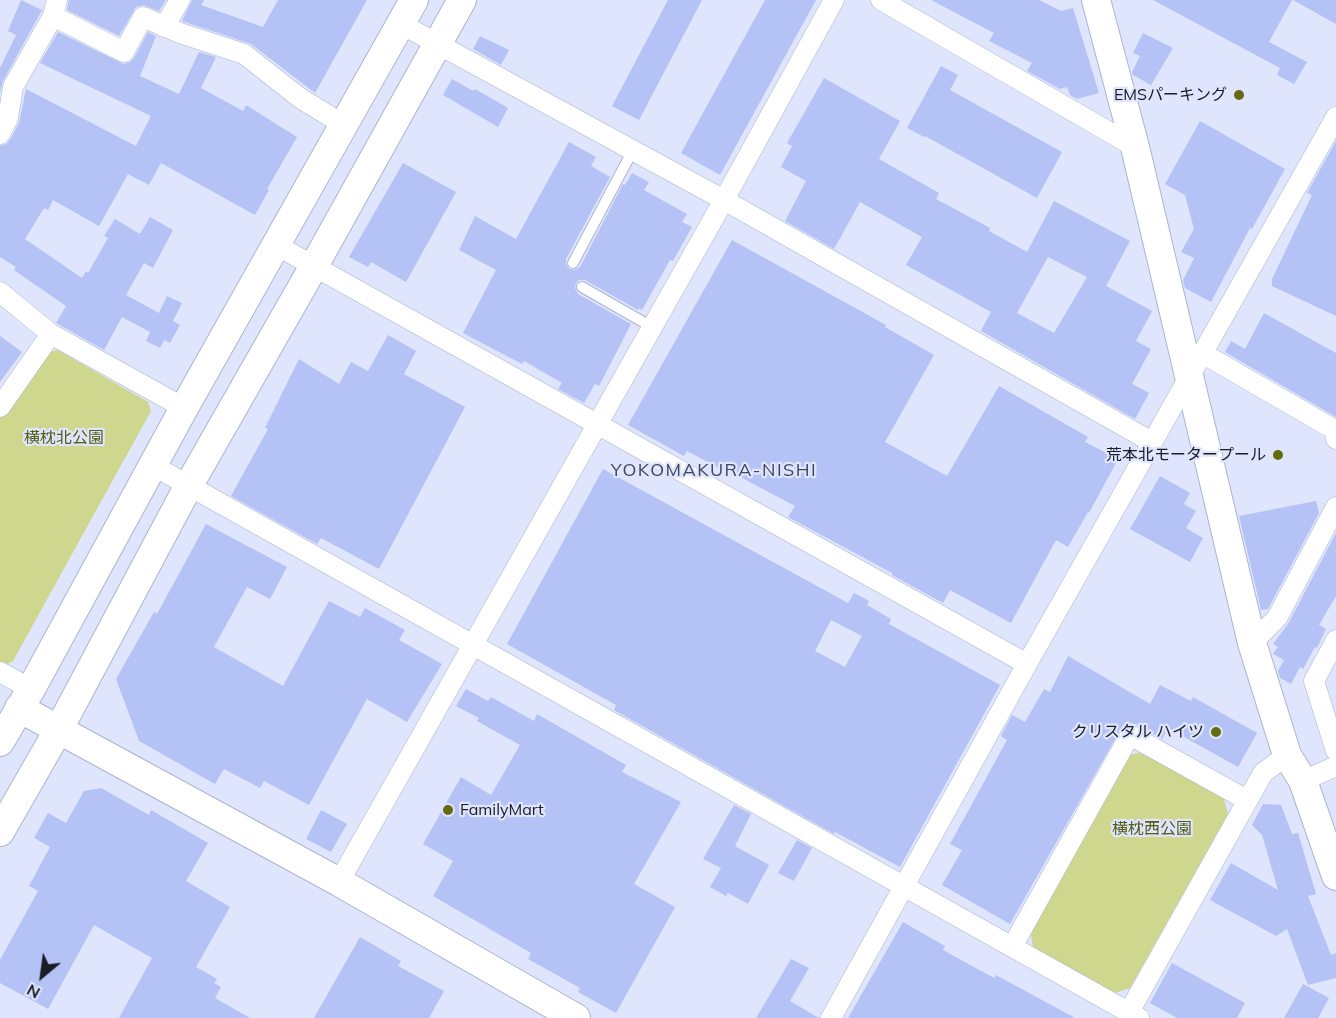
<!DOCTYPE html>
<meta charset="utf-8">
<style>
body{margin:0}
#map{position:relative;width:1336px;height:1018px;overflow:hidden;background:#dee5fc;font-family:Mulish,sans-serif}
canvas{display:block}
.north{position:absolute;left:12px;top:946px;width:60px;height:60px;-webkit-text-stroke:4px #dee5fc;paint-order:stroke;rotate:209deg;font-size:16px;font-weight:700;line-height:24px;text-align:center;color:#1a1c26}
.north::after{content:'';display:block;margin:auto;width:21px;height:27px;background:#1a1c26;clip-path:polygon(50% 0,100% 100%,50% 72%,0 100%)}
</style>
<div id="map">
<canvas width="1336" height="1018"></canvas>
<div class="north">N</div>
</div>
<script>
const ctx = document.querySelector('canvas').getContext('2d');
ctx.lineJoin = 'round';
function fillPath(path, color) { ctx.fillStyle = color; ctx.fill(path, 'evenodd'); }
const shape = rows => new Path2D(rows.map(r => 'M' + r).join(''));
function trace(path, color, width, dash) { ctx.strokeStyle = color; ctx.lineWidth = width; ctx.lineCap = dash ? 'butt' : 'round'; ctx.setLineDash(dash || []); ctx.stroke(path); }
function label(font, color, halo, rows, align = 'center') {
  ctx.font = font + ' Mulish,"Noto Sans JP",sans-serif'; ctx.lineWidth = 4.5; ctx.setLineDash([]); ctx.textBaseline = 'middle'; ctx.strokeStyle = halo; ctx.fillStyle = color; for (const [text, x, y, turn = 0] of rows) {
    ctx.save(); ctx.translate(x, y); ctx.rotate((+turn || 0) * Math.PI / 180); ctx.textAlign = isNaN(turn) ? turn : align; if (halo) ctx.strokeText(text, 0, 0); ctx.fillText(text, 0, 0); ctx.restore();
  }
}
fillPath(shape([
 [58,350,148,402,151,411,13,661,5,665,0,662,0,418,46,353],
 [1148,750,1222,792,1228,814,1130,988,1115,993,1033,947,1030,929,1127,756]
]), '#cfd78e');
fillPath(shape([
 [21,0,42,10,3,81,0,92,0,68,16,35,8,31],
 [69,0,166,0,159,11,143,5,136,7,119,36,67,10],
 [192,0,204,0,201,5,263,27,278,0,367,0,315,93,251,44,182,21],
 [668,0,702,0,639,120,612,106],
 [765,0,816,0,720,175,681,153],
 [931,0,1039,0,1061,11,1073,8,1099,93,1077,99,1070,95,1067,87,1060,89,1027,71,1032,63,989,41,994,33],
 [1153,0,1292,0,1269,42,1307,62,1294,84,1277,75,1280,68],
 [1293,0,1336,0,1336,24],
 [58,32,124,64,130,62,134,58,148,32,156,36,140,76,179,94,199,52,216,57,201,88,243,111,246,105,297,137,267,189,269,190,255,215,161,163,149,185,128,174,99,226,53,200,48,210,44,208,25,239,82,278,86,271,88,273,108,238,104,236,115,219,140,234,150,217,173,230,153,268,144,263,126,295,159,313,167,296,182,303,173,321,180,325,170,343,164,340,160,348,146,341,150,332,122,317,104,350,58,324,56,323,66,306,14,270,16,267,0,257,0,146,6,144,10,140,19,123,26,89,136,146,151,116,40,63],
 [1143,33,1173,48,1151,85,1133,75,1132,72,1140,56,1133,53],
 [480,36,509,50,501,65,473,49],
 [941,66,958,75,950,90,1062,152,1037,198,925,136,924,137,907,128],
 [824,78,900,121,879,159,939,193,936,199,990,228,989,231,1027,252,1054,201,1130,241,1106,286,1152,311,1136,341,1151,349,1132,384,1149,393,1135,419,981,331,991,312,906,265,922,237,860,202,834,249,785,221,806,181,781,167,792,146,787,143],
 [1048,257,1087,277,1054,333,1017,313],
 [452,79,473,91,475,89,508,108,498,127,443,95],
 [1200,121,1285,169,1252,229,1250,228,1211,302,1185,288,1183,280,1194,258,1181,252,1194,229,1185,195,1165,184],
 [1336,141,1336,316,1272,286,1272,279,1312,195,1307,193],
 [569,142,596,157,591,166,610,177,566,259,566,264,569,269,574,270,580,267,623,184,625,185,632,173,649,182,644,190,687,214,682,222,692,227,673,261,670,260,642,310,639,308,638,310,585,280,579,280,576,283,575,288,578,294,631,324,599,386,595,384,584,403,558,389,562,383,524,361,522,364,463,333,496,270,459,250,475,216,516,239],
 [403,163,456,192,406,282,371,262,368,267,349,257],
 [732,240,886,325,885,327,934,355,885,442,947,476,999,386,1088,437,1085,442,1118,459,1089,513,1088,512,1068,547,1056,540,1011,623,950,590,943,603,892,575,892,573,788,517,795,506,729,471,728,473,687,451,684,456,628,425],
 [1264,313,1336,353,1336,417,1225,352,1231,341,1245,349],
 [388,335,416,351,404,374,465,407,379,569,321,538,317,544,231,496,268,429,265,428,299,359,339,384,351,362,368,371],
 [0,336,22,352,0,382],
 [603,469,848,603,854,593,869,601,867,605,891,619,889,624,1000,685,900,867,835,832,834,834,614,710,616,705,507,644],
 [831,620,862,636,845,667,815,651],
 [1160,476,1190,493,1184,504,1196,511,1186,528,1203,538,1190,562,1130,529],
 [1316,501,1319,513,1268,609,1261,610,1239,516],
 [206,524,287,567,270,599,247,587,214,647,283,686,329,601,360,617,365,608,405,630,399,640,442,664,407,722,367,699,309,805,264,781,260,788,224,769,215,784,139,741,116,679,154,612,157,614],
 [1336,533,1336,596,1319,625,1326,629,1317,648,1315,647,1303,669,1300,667,1291,684,1280,678,1278,671,1284,660,1273,654,1278,647,1273,644,1288,624],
 [1068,656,1150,704,1160,685,1191,701,1193,697,1257,733,1238,767,1168,728,1162,739,1135,724,1129,723,1123,725,1010,924,942,885,962,850,950,844,1007,740,1001,736,1012,715,1025,722,1044,689,1050,692],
 [466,689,488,701,491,697,534,721,537,714,626,765,622,772,681,802,634,884,675,907,616,1013,578,992,580,988,528,959,531,953,433,896,453,861,423,844,461,777,491,795,520,745,477,721,479,718,456,706],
 [101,788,149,815,151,810,208,843,186,881,230,907,196,967,217,979,214,983,221,987,215,998,250,1018,119,1018,152,958,94,925,48,1009,0,983,0,960,38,891,29,886,50,847,34,838,48,813,66,823,84,791],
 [1263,804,1281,805,1292,834,1298,833,1316,894,1308,896,1331,955,1336,953,1336,978,1308,985,1287,929,1276,936,1210,900,1231,863,1278,890,1262,835,1252,825],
 [734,805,751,814,735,846,769,865,748,904,728,893,726,896,710,887,721,868,703,859],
 [321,810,347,824,331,852,306,839],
 [797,840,812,848,794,881,778,873],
 [903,922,945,946,943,950,994,978,996,975,1075,1018,848,1018],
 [360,937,401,961,398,966,444,991,429,1018,314,1018],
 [791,959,809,968,790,1001,819,1018,756,1018],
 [1172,963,1245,1003,1237,1018,1177,1018,1150,1003],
 [1303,984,1329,998,1318,1018,1284,1018]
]), '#b4c2f5');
const lane = shape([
 [573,263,633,150],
 [582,287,652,327]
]);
const street = shape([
 [881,0,1135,147],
 [53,16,124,52,143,17,180,33,244,54,300,98,344,125],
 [401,24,724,200,1152,442],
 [164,27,180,0],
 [0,134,8,118,13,87,53,16,57,0],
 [276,245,1027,664],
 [0,292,51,334,184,408],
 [1202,353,1335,430,1336,439],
 [0,407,51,334],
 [152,465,1139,1018],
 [1336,640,1314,681,1336,751],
 [1252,643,1277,618,1336,507],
 [0,672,31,689],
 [1303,781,1336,766],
 [339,882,724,200,834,0],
 [1012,947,1130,735,1247,800],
 [1129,1012,1263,773,1287,755],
 [831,1018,1027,664,1336,117]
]);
const secondary = shape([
 [1096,0,1135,147,1252,643,1287,755,1303,781,1336,876],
 [19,708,339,882,576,1018],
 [0,742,31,689,184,408,414,0],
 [0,832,59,729,189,485,314,266,462,0]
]);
trace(lane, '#acb4cf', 12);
trace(street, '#acb4cf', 21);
trace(secondary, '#acb4cf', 30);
trace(lane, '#fff', 10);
trace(street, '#fff', 20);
trace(secondary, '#fff', 28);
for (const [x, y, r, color] of [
 [1239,95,6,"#646a0d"],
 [1278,455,6,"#646a0d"],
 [1216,732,6,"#646a0d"],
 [448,810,6,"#646a0d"]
]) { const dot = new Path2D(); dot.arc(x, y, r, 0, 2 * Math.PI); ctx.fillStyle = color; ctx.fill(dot); trace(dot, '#dee5fc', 2); }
label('16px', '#1a1c26', '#dee5fc', [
 ["EMSパーキング",1227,95],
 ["荒本北モータープール",1266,455],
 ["クリスタル ハイツ",1204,732],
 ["FamilyMart",460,810,"left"]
], 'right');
label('16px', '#565c14', '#dee5fc', [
 ["横枕北公園",64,438],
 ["横枕西公園",1152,829]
]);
ctx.letterSpacing = '1.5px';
label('18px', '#40475d', '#dee5fc', [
 ["YOKOMAKURA-NISHI",714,471]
]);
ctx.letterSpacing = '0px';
</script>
